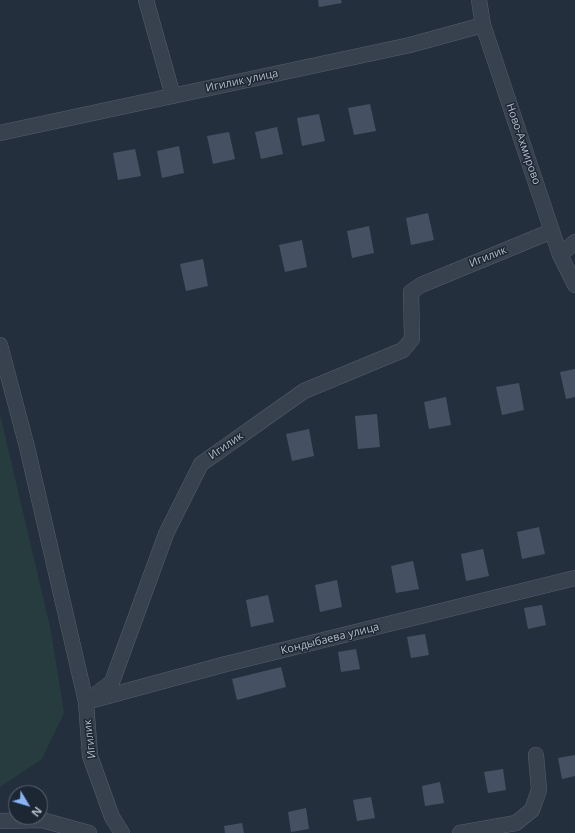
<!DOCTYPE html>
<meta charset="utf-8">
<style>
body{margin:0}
#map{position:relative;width:575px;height:833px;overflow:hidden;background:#242f3e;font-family:"Open Sans",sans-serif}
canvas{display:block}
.north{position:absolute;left:8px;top:785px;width:40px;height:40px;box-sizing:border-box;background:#1d2633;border:1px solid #59626f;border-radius:50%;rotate:128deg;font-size:11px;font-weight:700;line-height:16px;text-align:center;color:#b4bcc9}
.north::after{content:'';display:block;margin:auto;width:14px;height:18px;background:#8ab4f8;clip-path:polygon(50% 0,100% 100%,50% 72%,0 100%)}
</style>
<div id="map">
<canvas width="575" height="833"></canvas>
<div class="north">N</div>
</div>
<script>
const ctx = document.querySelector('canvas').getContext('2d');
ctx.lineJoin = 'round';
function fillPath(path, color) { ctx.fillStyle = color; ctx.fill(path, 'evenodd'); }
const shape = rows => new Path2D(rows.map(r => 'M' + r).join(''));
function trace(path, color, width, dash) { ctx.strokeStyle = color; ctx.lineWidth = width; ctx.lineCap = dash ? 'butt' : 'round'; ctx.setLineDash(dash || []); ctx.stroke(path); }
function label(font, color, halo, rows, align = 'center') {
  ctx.font = font + ' "Open Sans",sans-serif'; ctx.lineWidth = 3; ctx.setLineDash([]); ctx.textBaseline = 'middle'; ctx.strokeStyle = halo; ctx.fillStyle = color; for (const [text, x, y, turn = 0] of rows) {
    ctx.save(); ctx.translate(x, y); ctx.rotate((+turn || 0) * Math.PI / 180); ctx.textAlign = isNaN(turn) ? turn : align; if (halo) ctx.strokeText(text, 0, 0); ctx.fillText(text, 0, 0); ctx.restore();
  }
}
fillPath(shape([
 [0,414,51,631,64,713,42,759,0,787]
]), '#263c3f');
fillPath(shape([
 [318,0,341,0,342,3,319,7],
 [370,104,376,131,354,135,348,108],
 [319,114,325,141,302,146,297,118],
 [277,127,283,154,261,159,255,132],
 [229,132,235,159,213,164,207,136],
 [179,146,184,173,162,178,157,151],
 [135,149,141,176,118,180,113,153],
 [428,213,434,240,411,245,406,218],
 [369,226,374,253,352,258,347,231],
 [302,240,307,267,285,272,279,245],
 [203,259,208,286,186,291,180,264],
 [575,369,575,397,566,399,560,372],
 [519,383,524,410,502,415,496,387],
 [446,397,451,425,429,429,424,402],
 [377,414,380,447,358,449,355,416],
 [309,429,314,456,292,461,286,434],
 [539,527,545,554,522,559,517,532],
 [483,549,489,576,466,581,461,554],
 [413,561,419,589,396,593,391,566],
 [337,580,342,607,320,612,315,585],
 [268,595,274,622,251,627,246,600],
 [542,605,546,625,528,629,524,608],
 [425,634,429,655,411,658,407,637],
 [356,649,360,669,341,672,338,652],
 [281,667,286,687,237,700,232,679],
 [575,755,575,776,562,779,558,758],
 [503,769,506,790,488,793,484,772],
 [440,782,444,803,425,806,422,786],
 [371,797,375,818,357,821,353,800],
 [306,808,309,829,291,832,288,812],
 [242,823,244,833,225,833,224,826]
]), '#455162');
const minor = shape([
 [146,0,173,96],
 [479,0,483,25,560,255,575,285],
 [0,133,410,45,483,25],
 [560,255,575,242],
 [0,345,27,447,86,702,226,664,575,578],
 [0,821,42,820,89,833],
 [122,833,112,817,90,756,86,702,112,682,166,534,201,464,304,391,403,350,412,339,411,292,421,285,552,231],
 [460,833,516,823,532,810,539,790,536,755]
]);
trace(minor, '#565f6c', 16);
trace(minor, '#38414e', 15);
label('11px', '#b4bcc9', '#1d2633', [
 ["Игилик улица",242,81,-12],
 ["Ново-Ахмирово",523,144,71],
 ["Игилик",488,257,-22],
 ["Игилик",226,446,-35],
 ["Кондыбаева улица",330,639,-14],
 ["Игилик",90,739,-97]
]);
</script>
